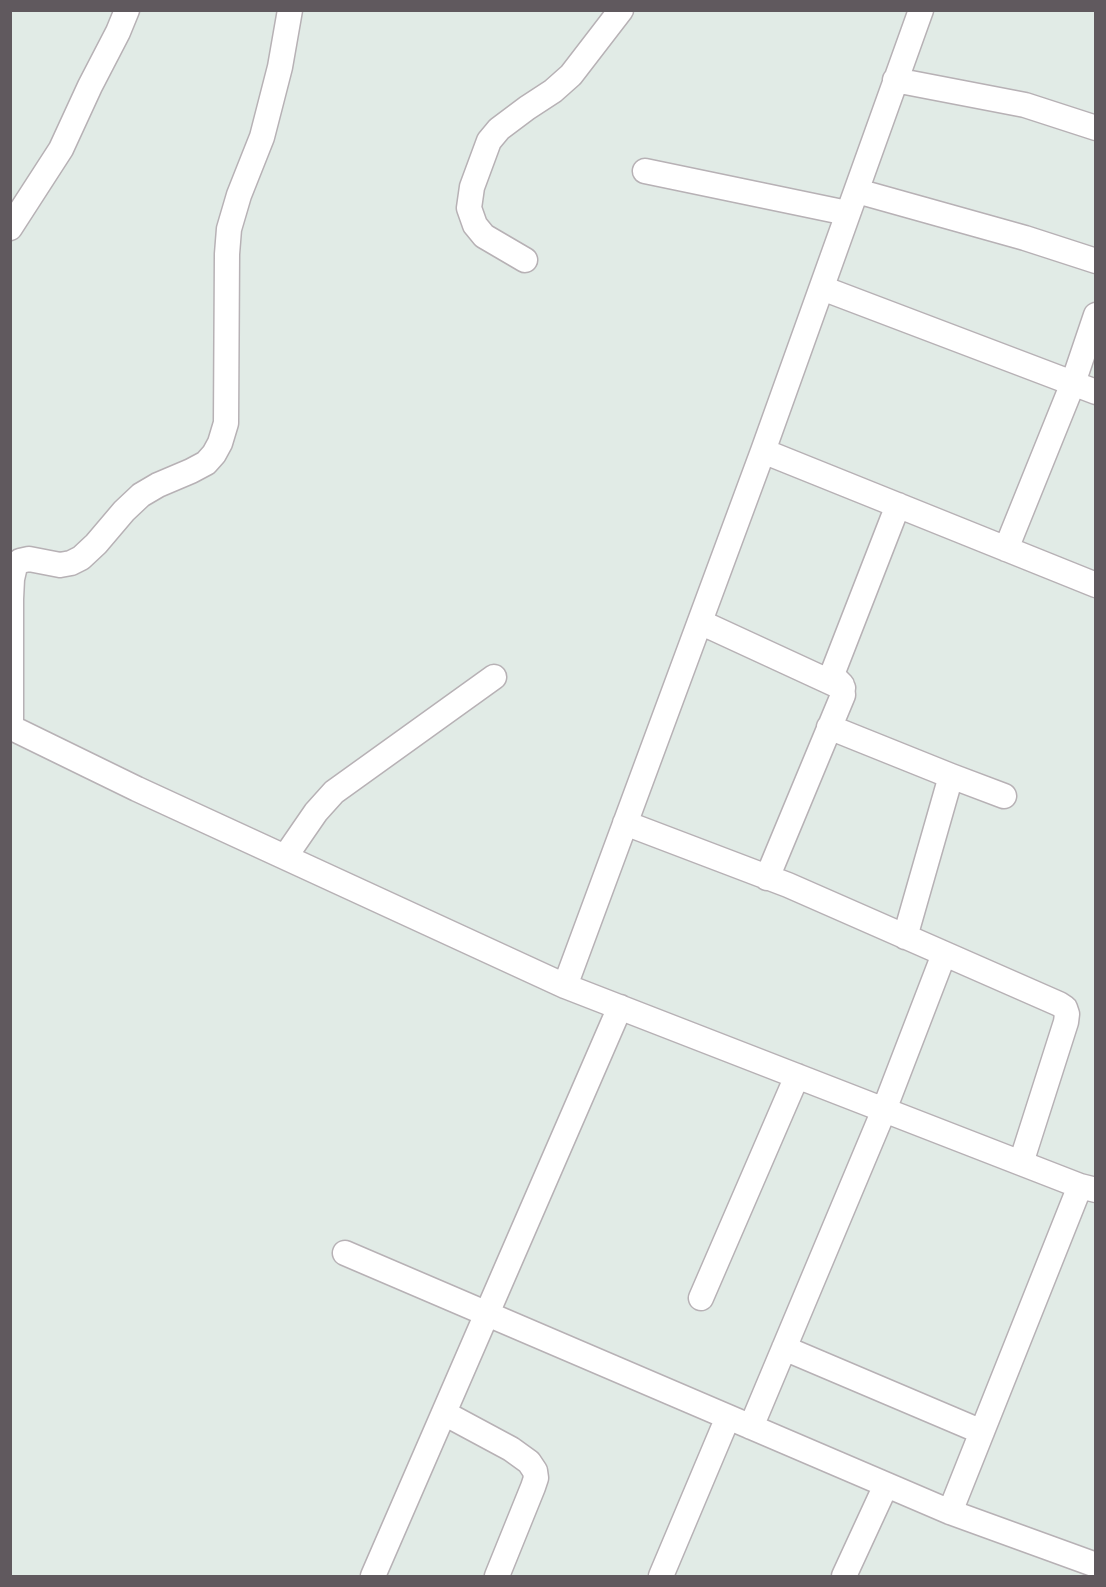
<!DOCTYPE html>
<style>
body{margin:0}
#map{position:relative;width:1106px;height:1587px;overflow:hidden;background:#e1ebe6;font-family:Cabin,sans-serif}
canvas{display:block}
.frame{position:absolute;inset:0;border:12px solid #60595e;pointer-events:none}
</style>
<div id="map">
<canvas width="1106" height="1587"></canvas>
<div class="frame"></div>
</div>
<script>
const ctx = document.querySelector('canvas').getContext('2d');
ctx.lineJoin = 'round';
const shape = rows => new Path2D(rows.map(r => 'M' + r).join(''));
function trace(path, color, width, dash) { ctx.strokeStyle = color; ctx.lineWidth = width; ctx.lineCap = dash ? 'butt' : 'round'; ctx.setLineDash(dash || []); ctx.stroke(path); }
const street = shape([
 [895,80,1025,105,1096,128],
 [645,171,847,213],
 [857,191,1025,238,1096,261],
 [10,228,61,149,90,86,118,32,127,10],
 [525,260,484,236,475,225,469,208,472,187,489,141,499,129,527,108,553,91,571,75,621,10],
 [822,288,1096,392],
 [763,451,1096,585],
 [1006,549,1073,383,1096,315],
 [700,622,843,688],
 [10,727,137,789,565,986,1080,1186,1096,1190],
 [11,727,11,599,12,579,15,566,20,561,29,559,60,565,71,563,81,558,96,544,124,511,141,495,158,485,191,471,206,463,214,454,220,443,226,423,227,254,229,229,239,195,262,137,280,67,290,10],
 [829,727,951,776,1004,796],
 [625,823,788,885,1059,1004,1065,1008,1067,1014,1066,1022,1021,1163],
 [285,857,316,812,334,792,494,677],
 [767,878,843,695,842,685,834,677,833,672,898,505],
 [905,937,951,776],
 [565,986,763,451,921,10],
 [345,1253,950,1512,1096,1565],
 [701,1298,797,1076],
 [784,1348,982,1432],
 [444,1413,511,1449,529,1462,535,1471,536,1478,533,1487,497,1576],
 [751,1427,884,1110,944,954],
 [950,1512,1080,1186],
 [373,1576,620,1007],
 [661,1576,728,1417],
 [844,1576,886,1485]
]);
trace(street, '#b7b1b5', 27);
trace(street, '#fff', 24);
</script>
